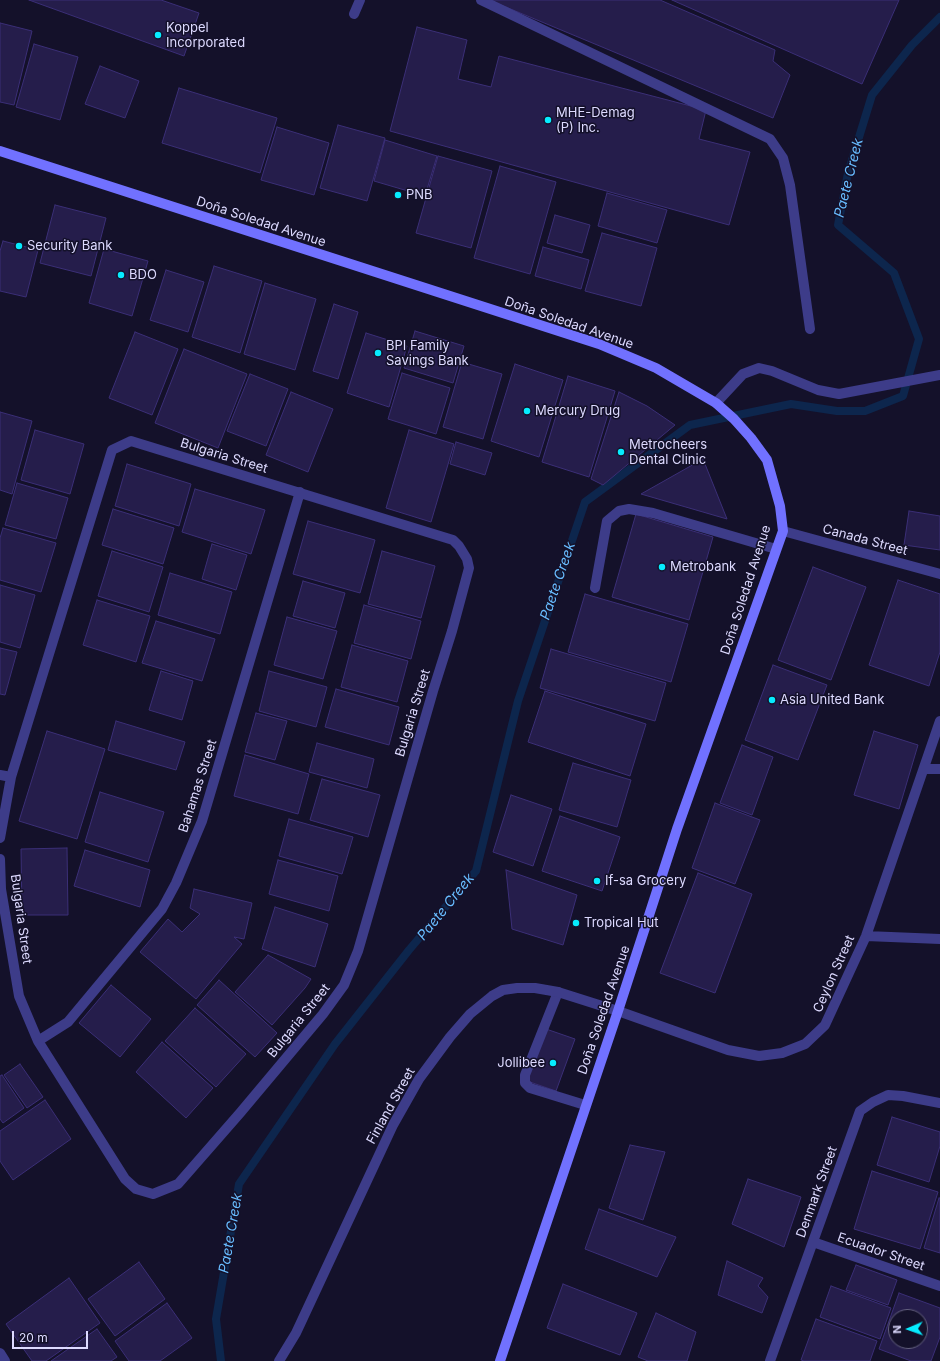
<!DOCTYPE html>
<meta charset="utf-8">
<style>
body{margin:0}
#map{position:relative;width:940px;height:1361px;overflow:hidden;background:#14112a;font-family:Inter,sans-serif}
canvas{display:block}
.north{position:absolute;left:888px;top:1309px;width:40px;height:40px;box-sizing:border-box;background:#14112a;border:1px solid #64617f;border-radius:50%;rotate:268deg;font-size:11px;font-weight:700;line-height:16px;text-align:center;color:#dddaff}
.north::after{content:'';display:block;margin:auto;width:14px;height:18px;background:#06ecff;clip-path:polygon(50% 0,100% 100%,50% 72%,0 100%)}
.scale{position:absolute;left:12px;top:1331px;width:76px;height:18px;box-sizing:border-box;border:2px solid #dddaff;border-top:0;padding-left:5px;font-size:12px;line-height:14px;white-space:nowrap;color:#dddaff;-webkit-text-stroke:3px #14112a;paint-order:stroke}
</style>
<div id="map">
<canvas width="940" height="1361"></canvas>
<div class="north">N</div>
<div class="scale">20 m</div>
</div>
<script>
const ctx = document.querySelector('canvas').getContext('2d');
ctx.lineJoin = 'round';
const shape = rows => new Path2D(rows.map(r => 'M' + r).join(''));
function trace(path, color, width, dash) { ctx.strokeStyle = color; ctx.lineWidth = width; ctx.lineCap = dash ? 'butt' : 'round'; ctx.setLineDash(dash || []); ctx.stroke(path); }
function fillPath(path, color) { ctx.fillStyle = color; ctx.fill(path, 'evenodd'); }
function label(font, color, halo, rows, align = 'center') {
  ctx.font = font + ' Inter,sans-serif'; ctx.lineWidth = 3; ctx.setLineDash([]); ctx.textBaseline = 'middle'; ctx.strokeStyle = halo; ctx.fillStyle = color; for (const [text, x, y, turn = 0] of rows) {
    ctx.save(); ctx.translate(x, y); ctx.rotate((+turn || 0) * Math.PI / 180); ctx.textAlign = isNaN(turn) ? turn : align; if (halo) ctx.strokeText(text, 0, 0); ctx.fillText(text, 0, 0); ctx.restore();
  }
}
trace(shape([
 [221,1361,216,1319,239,1184,335,1044,409,950,476,871,518,701,585,502,690,425,791,404,837,411,865,411,903,396,919,339,894,273,838,225,848,173,872,95,912,45,940,17]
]), '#0d264d', 8);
const building = shape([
 [29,0,161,0,199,13,184,56,29,0],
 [489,0,660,0,775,50,773,61,790,75,773,118,489,0],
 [672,0,899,0,862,84,672,0],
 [0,23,32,31,14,105,0,102,0,23],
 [417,27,467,40,458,79,491,87,499,56,706,110,699,139,750,152,729,225,390,131,417,27],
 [34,44,78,57,60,120,16,107,34,44],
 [100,66,139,81,125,118,85,104,100,66],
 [179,88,277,118,260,173,162,143,179,88],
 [338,125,385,138,367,201,320,188,338,125],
 [277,127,329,143,314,195,261,180,277,127],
 [385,140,437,156,425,196,374,181,385,140],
 [438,156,492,171,471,248,416,233,438,156],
 [500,166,556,182,530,274,474,258,500,166],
 [607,193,667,210,657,243,598,226,607,193],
 [55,205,106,218,91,276,40,263,55,205],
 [555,215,590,225,582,253,547,243,555,215],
 [602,233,657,248,641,306,585,291,602,233],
 [3,241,38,250,26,297,0,291,0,251,3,241],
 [543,247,589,260,581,289,535,276,543,247],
 [104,249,148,261,132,316,89,303,104,249],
 [214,266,262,281,240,353,192,337,214,266],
 [166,270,204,282,188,332,150,320,166,270],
 [265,283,316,299,295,370,244,354,265,283],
 [334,304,358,312,338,379,313,371,334,304],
 [415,331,464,346,453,383,404,368,415,331],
 [135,332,178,349,152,415,109,398,135,332],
 [366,333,407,346,389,407,347,393,366,333],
 [184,349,247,374,218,448,155,423,184,349],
 [462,362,502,374,483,439,443,427,462,362],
 [515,364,563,380,539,457,491,441,515,364],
 [402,373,450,388,436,434,388,419,402,373],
 [250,374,288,389,266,446,227,431,250,374],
 [568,376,615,391,589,477,542,462,568,376],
 [291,392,333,409,308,472,266,455,291,392],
 [619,392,647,406,675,425,603,485,591,479,619,392],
 [0,412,32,421,12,494,0,490,0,412],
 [35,430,84,444,70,494,21,480,35,430],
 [409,430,454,444,431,522,386,508,409,430],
 [456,442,492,453,485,475,450,464,456,442],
 [703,459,727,519,641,494,703,459],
 [127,464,191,484,179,526,115,506,127,464],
 [17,483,68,498,56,539,5,525,17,483],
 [195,489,265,510,251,554,182,532,195,489],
 [113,509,174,528,163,564,102,545,113,509],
 [909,511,940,516,940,550,904,545,909,511],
 [636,514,713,537,689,620,612,597,636,514],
 [308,521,375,540,360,593,293,574,308,521],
 [3,528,56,543,41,592,0,580,0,538,3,528],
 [212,544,247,555,236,590,202,579,212,544],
 [112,551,163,567,149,612,98,596,112,551],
 [382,551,435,566,421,618,368,604,382,551],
 [813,567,866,587,831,680,778,660,813,567],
 [170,573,232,592,220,634,158,615,170,573],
 [898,580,940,594,940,652,929,686,869,665,898,580],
 [303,581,345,593,335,628,293,616,303,581],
 [0,585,35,595,20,648,0,642,0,585],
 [585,594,688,624,671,682,568,652,585,594],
 [97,600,150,616,136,662,83,645,97,600],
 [364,605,421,621,411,659,354,643,364,605],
 [287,617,337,631,323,679,274,665,287,617],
 [156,621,215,639,202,681,142,663,156,621],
 [352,645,408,661,397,702,341,687,352,645],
 [0,648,17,652,5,695,0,694,0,648],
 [551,649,666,683,655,721,540,688,551,649],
 [773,665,827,685,798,760,745,740,773,665],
 [161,671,193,681,182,720,149,710,161,671],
 [269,671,327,687,316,727,259,711,269,671],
 [336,689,399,707,389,745,325,727,336,689],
 [545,691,646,724,630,776,528,742,545,691],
 [256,713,287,721,275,760,245,752,256,713],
 [116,721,185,742,176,770,108,750,116,721],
 [47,731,105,749,77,839,19,821,47,731],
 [874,731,918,745,899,809,854,795,874,731],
 [317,743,374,759,367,788,309,772,317,743],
 [742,745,773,757,752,815,720,803,742,745],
 [245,755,309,774,298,814,234,796,245,755],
 [573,763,631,780,617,827,559,810,573,763],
 [322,779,380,795,368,837,310,820,322,779],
 [100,792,164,812,148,862,85,842,100,792],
 [511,795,552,809,533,866,493,852,511,795],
 [715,803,760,820,735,884,692,868,715,803],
 [560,816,620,837,602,891,542,871,560,816],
 [289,819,353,837,342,874,279,856,289,819],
 [67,848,68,915,22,915,21,849,67,848],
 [85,850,150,870,140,907,74,886,85,850],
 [278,860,338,876,329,911,269,894,278,860],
 [506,870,577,895,563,945,512,929,506,870],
 [698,873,752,894,715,993,660,973,698,873],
 [194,889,252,903,244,939,234,937,242,944,196,999,140,952,168,919,182,932,200,914,190,908,194,889],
 [275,907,328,924,315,967,262,949,275,907],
 [268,955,311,979,305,988,272,1025,235,992,268,955],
 [219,980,277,1033,255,1057,197,1005,219,980],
 [111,985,151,1019,120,1057,79,1023,111,985],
 [195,1008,246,1054,216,1087,165,1041,195,1008],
 [546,1029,575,1039,556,1091,527,1081,546,1029],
 [162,1042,213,1088,186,1118,136,1072,162,1042],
 [20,1064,43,1097,27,1108,4,1075,20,1064],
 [2,1075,24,1108,3,1123,0,1119,0,1076,2,1075],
 [45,1100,71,1139,13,1180,0,1161,0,1131,45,1100],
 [892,1117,940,1132,940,1146,929,1182,877,1165,892,1117],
 [630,1145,665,1152,643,1220,609,1208,630,1145],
 [872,1171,938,1192,920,1249,854,1229,872,1171],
 [748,1179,801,1197,784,1247,732,1224,748,1179],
 [939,1198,940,1198,940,1253,924,1248,939,1198],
 [599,1209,676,1237,657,1277,585,1249,599,1209],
 [727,1261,763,1278,758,1286,768,1297,762,1313,718,1295,727,1261],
 [139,1262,165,1299,115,1336,88,1299,139,1262],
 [856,1265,897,1280,888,1305,846,1290,856,1265],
 [69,1278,100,1323,46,1361,32,1361,6,1324,69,1278],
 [563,1284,637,1313,620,1355,547,1328,563,1284],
 [831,1286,891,1308,880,1339,820,1317,831,1286],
 [899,1293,940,1308,940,1337,931,1361,911,1361,879,1349,899,1293],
 [896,1317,920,1317,920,1341,896,1341,896,1317],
 [167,1303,192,1338,160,1361,129,1361,115,1341,167,1303],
 [656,1313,696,1332,687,1361,648,1361,638,1357,656,1313],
 [816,1319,877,1341,870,1361,804,1361,801,1360,816,1319],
 [97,1329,117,1357,111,1361,51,1361,97,1329]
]);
fillPath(building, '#251d4b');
trace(building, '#3b2f77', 1);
trace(shape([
 [481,0,770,139,783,158,790,185,810,329],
 [716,403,743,374,759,368,772,371,818,390,839,394,940,375],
 [595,588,607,521,619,511,629,509,653,513,776,549],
 [558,992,525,1075,525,1083,530,1088,585,1105]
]), '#3d3c89', 10);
trace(shape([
 [354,14,360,0],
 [783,531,940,574],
 [924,769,940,769],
 [0,775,11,777],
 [0,838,11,777,112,450,131,441,453,540,459,546,467,559,469,568,452,631,433,691,358,951,344,985,323,1014,240,1113,178,1184,153,1194,136,1189,125,1179,38,1041,19,996,1,889,0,859],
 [866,936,940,939],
 [38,1041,68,1022,162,909,176,883,202,821,300,492],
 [813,1242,940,1286],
 [0,1353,5,1361],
 [279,1361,296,1333,393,1125,419,1079,450,1037,470,1014,492,996,503,990,517,988,535,988,558,992,618,1011,728,1050,759,1056,782,1053,805,1044,825,1025,866,936,940,721],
 [770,1361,860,1111,873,1102,888,1095,903,1096,940,1103]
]), '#3d3c89', 10);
trace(shape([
 [0,151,599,344,656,368,716,403,734,419,751,438,767,460,780,506,783,531,677,829,618,1011,500,1361]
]), '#7171ff', 10);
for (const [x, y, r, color] of [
 [158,35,4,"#06ecff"],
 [548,120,4,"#06ecff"],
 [398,195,4,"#06ecff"],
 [19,246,4,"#06ecff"],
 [121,275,4,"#06ecff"],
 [378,353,4,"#06ecff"],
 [527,411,4,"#06ecff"],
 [621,452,4,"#06ecff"],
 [662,567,4,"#06ecff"],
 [772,700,4,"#06ecff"],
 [597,881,4,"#06ecff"],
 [576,923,4,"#06ecff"],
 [553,1063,4,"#06ecff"]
]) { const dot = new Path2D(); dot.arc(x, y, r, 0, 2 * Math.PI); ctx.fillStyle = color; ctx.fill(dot); trace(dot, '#14112a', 1.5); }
label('13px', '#dddaff', '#14112a', [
 ["Koppel",166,28],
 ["Incorporated",166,43],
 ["MHE-Demag",556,113],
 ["(P) Inc.",556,128],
 ["PNB",406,195],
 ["Security Bank",27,246],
 ["BDO",129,275],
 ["BPI Family",386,346],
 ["Savings Bank",386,361],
 ["Mercury Drug",535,411],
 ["Metrocheers",629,445],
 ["Dental Clinic",629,460],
 ["Metrobank",670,567],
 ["Asia United Bank",780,700],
 ["If-sa Grocery",605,881],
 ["Tropical Hut",584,923],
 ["Jollibee",545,1063,"right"]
], 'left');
label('13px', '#dddaff', '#14112a', [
 ["Doña Soledad Avenue",261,222,18],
 ["Doña Soledad Avenue",569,323,19],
 ["Bulgaria Street",224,456,17],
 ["Canada Street",865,540,15],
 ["Doña Soledad Avenue",746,590,-72],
 ["Bulgaria Street",413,713,-73],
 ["Bahamas Street",198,786,-72],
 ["Bulgaria Street",21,919,82],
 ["Ceylon Street",834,974,-66],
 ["Doña Soledad Avenue",604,1010,-71],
 ["Bulgaria Street",299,1021,-51],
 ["Finland Street",391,1106,-61],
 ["Denmark Street",817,1192,-70],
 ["Ecuador Street",881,1252,19]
]);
label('italic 14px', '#68bcff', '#14112a', [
 ["Paete Creek",849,178,-76],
 ["Paete Creek",558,581,-71],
 ["Paete Creek",446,907,-51],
 ["Paete Creek",231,1233,-80]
]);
</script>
